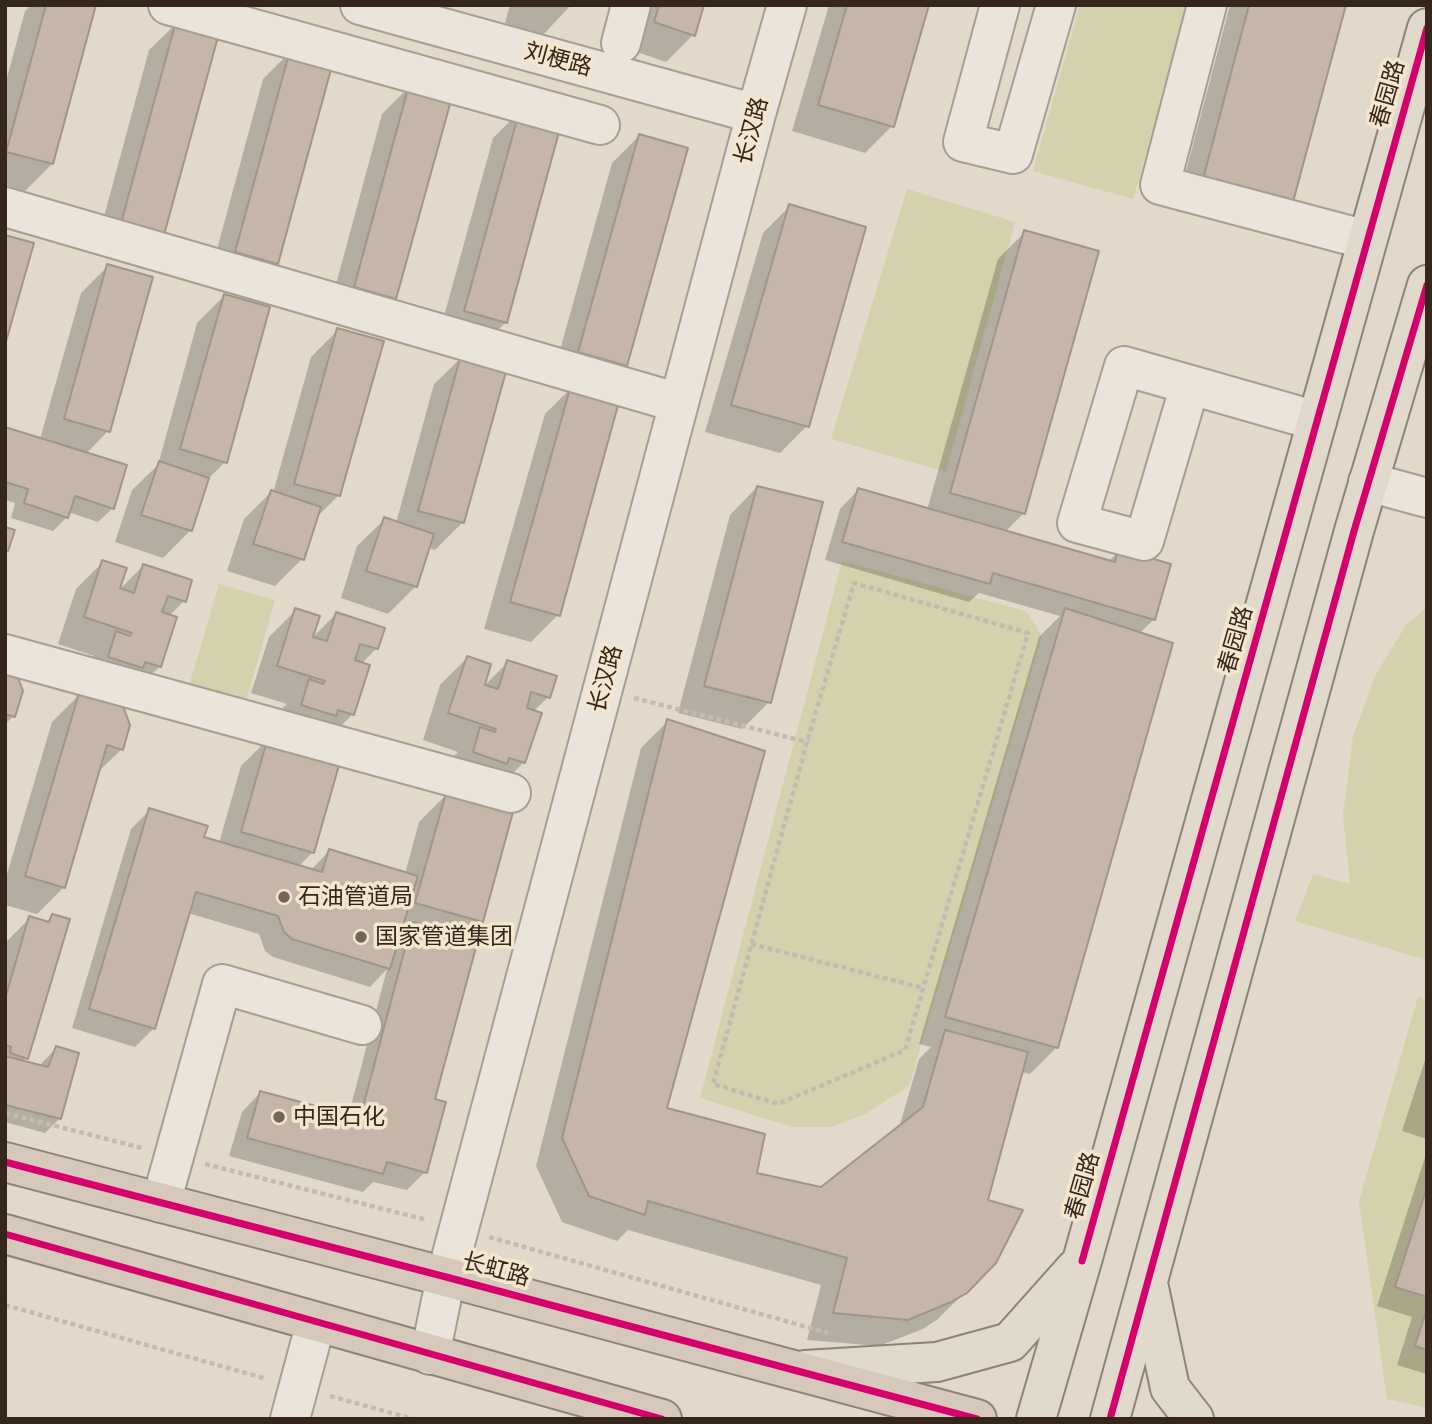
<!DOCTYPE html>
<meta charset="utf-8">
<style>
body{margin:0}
#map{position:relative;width:1432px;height:1424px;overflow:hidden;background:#e2d9ca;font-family:Literata,serif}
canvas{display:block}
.frame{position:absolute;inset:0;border:7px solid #35261c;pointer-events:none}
</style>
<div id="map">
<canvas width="1432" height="1424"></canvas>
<div class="frame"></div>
</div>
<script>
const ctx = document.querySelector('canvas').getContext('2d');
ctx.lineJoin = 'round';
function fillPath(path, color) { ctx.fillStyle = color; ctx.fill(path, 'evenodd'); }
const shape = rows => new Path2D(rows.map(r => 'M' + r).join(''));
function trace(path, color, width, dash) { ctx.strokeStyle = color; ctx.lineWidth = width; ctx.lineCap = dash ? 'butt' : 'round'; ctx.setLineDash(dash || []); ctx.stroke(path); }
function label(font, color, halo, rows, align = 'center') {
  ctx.font = font + ' Literata,"Noto Sans SC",serif'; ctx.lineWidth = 7; ctx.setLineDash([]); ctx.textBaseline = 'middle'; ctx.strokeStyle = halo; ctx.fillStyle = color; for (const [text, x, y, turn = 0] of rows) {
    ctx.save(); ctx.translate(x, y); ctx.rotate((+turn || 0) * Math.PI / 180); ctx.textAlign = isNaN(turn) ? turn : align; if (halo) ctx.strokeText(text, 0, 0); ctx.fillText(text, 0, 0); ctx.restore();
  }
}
fillPath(shape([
 [1080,5,1189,5,1133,199,1033,171],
 [907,189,1015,222,946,472,831,439],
 [842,561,1026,611,1042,636,909,1086,865,1114,831,1127,792,1127,700,1098],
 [219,584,275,600,241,719,184,703],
 [1427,607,1427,960,1295,921,1313,874,1350,884,1343,815,1353,736,1376,674,1406,625],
 [1418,997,1427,999,1427,1408,1387,1399,1359,1201]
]), '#d5d1ac');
fillPath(shape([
 [31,5,95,5,52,164,25,191,5,185,5,85,25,11],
 [510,5,571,5,543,35,505,23],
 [641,5,703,5,693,35,666,62,628,49],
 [829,5,927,5,892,126,865,153,792,131],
 [1230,5,1344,5,1292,201,1177,205],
 [177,23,162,234,95,250,149,50],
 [290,52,276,263,249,290,209,279,263,79],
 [409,87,395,298,368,325,328,314,382,114],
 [520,111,506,322,479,349,438,338,493,138],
 [639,136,625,365,597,394,558,615,531,642,484,629,545,414,574,385,552,379,612,163],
 [790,206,807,426,780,453,705,432,763,233],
 [1025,232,1024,513,1005,532,1108,562,1119,551,1154,619,1139,634,1057,1047,1030,1074,1021,1072,986,1202,995,1262,938,1319,923,1329,879,1346,807,1340,821,1285,628,1230,617,1241,562,1222,536,1166,641,748,668,721,665,1110,755,1174,822,1189,899,1128,919,1059,931,1047,919,1044,1039,637,1060,616,979,593,969,602,825,560,840,509,858,490,927,510,998,259],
 [108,266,108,431,86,454,113,508,98,522,68,512,67,517,53,531,11,518,15,503,5,500,5,429,40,439,81,293],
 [224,296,225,462,206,481,190,531,163,558,115,542,132,490,158,465,197,323],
 [338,330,339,495,315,519,302,559,275,586,227,571,244,519,271,492,273,493,311,357],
 [462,357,505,369,462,523,435,550,428,548,415,587,388,614,341,598,357,546,385,519,396,523,434,384],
 [757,487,769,702,742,729,678,713,730,515],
 [103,562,117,592,143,566,184,601,169,616,160,666,133,693,90,660,94,656,58,644,76,589],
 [296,610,310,640,336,614,376,649,361,664,353,714,326,741,275,732,282,708,287,704,251,693,269,637],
 [467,658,482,688,508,662,548,697,533,712,524,762,497,789,447,779,454,756,458,752,423,740,440,685],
 [5,672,14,716,5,724],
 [79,695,122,749,97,773,64,887,37,914,5,905,5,881,52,722],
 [268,739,313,852,298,867,310,871,329,851,405,874,419,822,446,795,481,921,465,938,433,1100,425,1172,407,1190,373,1182,363,1192,229,1156,242,1112,260,1093,348,1117,387,969,370,987,273,957,265,951,259,934,188,913,154,1028,135,1047,72,1028,131,829,150,810,202,838,219,843,241,766],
 [52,916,27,1058,22,1062,41,1067,42,1063,56,1048,59,1119,45,1133,5,1122,5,943,30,918,45,923],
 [1427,1054,1427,1139,1402,1131],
 [1427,1151,1427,1374,1397,1365,1412,1317,1377,1306]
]), '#0003');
const building = shape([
 [46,5,96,5,53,164,6,152,46,5],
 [659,5,704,5,695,36,654,22,659,5],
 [847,5,929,5,894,127,818,105,847,5],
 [1249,5,1346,5,1293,202,1203,179,1249,5],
 [176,21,219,33,164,235,121,223,176,21],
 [290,50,333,62,278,264,235,252,290,50],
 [409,85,452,97,396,299,354,287,409,85],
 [520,109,562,121,507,323,464,311,520,109],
 [639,134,688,148,627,366,578,352,639,134],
 [789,204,866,227,809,427,731,405,789,204],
 [1024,230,1099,251,1025,514,950,493,1024,230],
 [5,235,34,243,5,345,5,235],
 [107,264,153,277,110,432,64,419,107,264],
 [224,294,270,307,227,463,180,449,224,294],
 [337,328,384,341,340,496,294,484,337,328],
 [461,355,507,368,464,523,418,511,461,355],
 [571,385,620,398,560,616,510,602,571,385],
 [5,427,127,465,114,509,75,496,68,518,24,503,28,489,5,482,5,427],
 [159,461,209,478,192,531,141,515,159,461],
 [757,486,823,502,771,703,704,686,757,486],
 [858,488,1115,562,1118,549,1171,564,1155,620,993,573,990,584,842,542,858,488],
 [271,490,321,507,304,560,253,544,271,490],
 [384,517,434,534,417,587,366,571,384,517],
 [5,527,15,530,8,551,5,551,5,527],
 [102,560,127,568,120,588,134,593,143,564,192,580,186,602,168,596,162,612,177,617,161,667,145,662,143,668,108,657,116,631,130,636,132,633,84,617,102,560],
 [295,608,320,616,313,637,327,641,336,612,385,628,378,649,360,644,355,660,370,665,354,715,338,710,336,716,301,705,309,679,323,684,325,681,277,666,295,608],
 [1065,608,1173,643,1058,1048,945,1017,1065,608],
 [467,656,491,664,485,685,498,689,507,660,557,676,550,698,531,692,527,708,542,713,525,763,509,758,507,764,473,752,480,727,495,732,496,729,448,713,467,656],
 [5,670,16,673,23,691,15,717,5,714,5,670],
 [79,693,123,706,130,725,123,750,107,745,65,888,25,876,79,693],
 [667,719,765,751,667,1108,765,1134,757,1173,821,1187,923,1107,945,1030,1028,1052,988,1200,1023,1210,996,1263,967,1293,951,1302,908,1320,833,1313,847,1258,648,1201,645,1215,589,1196,562,1138,667,719],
 [268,737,341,758,314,853,241,832,268,737],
 [446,793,513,812,483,922,415,903,446,793],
 [149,808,208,826,204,837,322,872,329,849,418,876,390,969,292,939,284,932,278,916,196,892,155,1029,89,1009,149,808],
 [52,914,70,919,28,1059,10,1053,11,1047,5,1045,5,999,29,916,49,922,52,914],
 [412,922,478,940,435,1099,446,1102,427,1173,387,1162,383,1174,247,1138,260,1091,360,1118,412,922],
 [56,1046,79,1053,61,1119,5,1105,5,1056,48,1067,56,1046],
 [1427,1187,1427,1297,1395,1287,1427,1187],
 [1427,1308,1427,1350,1415,1346,1427,1308]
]);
fillPath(building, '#c6b6aa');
trace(building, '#a29489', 2);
const minor = shape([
 [168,5,600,125],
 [360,5,756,114],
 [1000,5,963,142,1013,154,1056,5],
 [1207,5,1160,185,1367,240],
 [621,43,631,5],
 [5,207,679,403],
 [1190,385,1144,541,1077,523,1124,366,1317,421],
 [1368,482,1427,498],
 [5,654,511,793],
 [161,1203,222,984,362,1025],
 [430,1355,446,1277,756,114,787,5],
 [290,1419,316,1322]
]);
const major = shape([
 [1149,1288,1170,1388,1194,1419],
 [805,1370,937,1362,1010,1342,1076,1268],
 [1036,1419,1082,1261,1427,28],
 [1110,1419,1354,531,1427,285]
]);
const highway = shape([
 [5,1162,446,1277,977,1419],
 [5,1234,662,1419]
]);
trace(minor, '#a79e93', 42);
trace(major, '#8c847a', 42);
trace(highway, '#8c847a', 42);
trace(shape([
 [634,698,807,742,713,1084,778,1104,905,1050,1028,633,854,583,807,742],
 [751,944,923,988],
 [5,1113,142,1148],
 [205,1164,427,1220],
 [489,1237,828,1333],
 [5,1305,267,1379],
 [330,1396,413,1419]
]), '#c3bbb2', 4.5, [5, 3.5]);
trace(minor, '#eae4db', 38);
trace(major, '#e2d9cd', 38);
trace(highway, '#d6c8ba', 38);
trace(shape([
 [5,1162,446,1277,977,1419],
 [5,1234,662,1419],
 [1082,1261,1427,28],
 [1110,1419,1354,531,1427,285]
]), '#d6006c', 7);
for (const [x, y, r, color] of [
 [284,897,7,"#726559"],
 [361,937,7,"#726559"],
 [279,1117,7,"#726559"]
]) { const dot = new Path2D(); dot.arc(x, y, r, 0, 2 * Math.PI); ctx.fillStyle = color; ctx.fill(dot); trace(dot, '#f5e6ce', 2.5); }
label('23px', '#35261c', '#f5e6ce', [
 ["刘梗路",558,60,15],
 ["春园路",1388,94,-74],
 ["长汉路",752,131,-75],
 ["春园路",1236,640,-74],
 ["长汉路",606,679,-75],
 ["春园路",1083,1186,-74],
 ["长虹路",496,1270,15]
]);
label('23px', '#35261c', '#f5e6ce', [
 ["石油管道局",298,897],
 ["国家管道集团",375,937],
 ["中国石化",293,1117]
], 'left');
</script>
